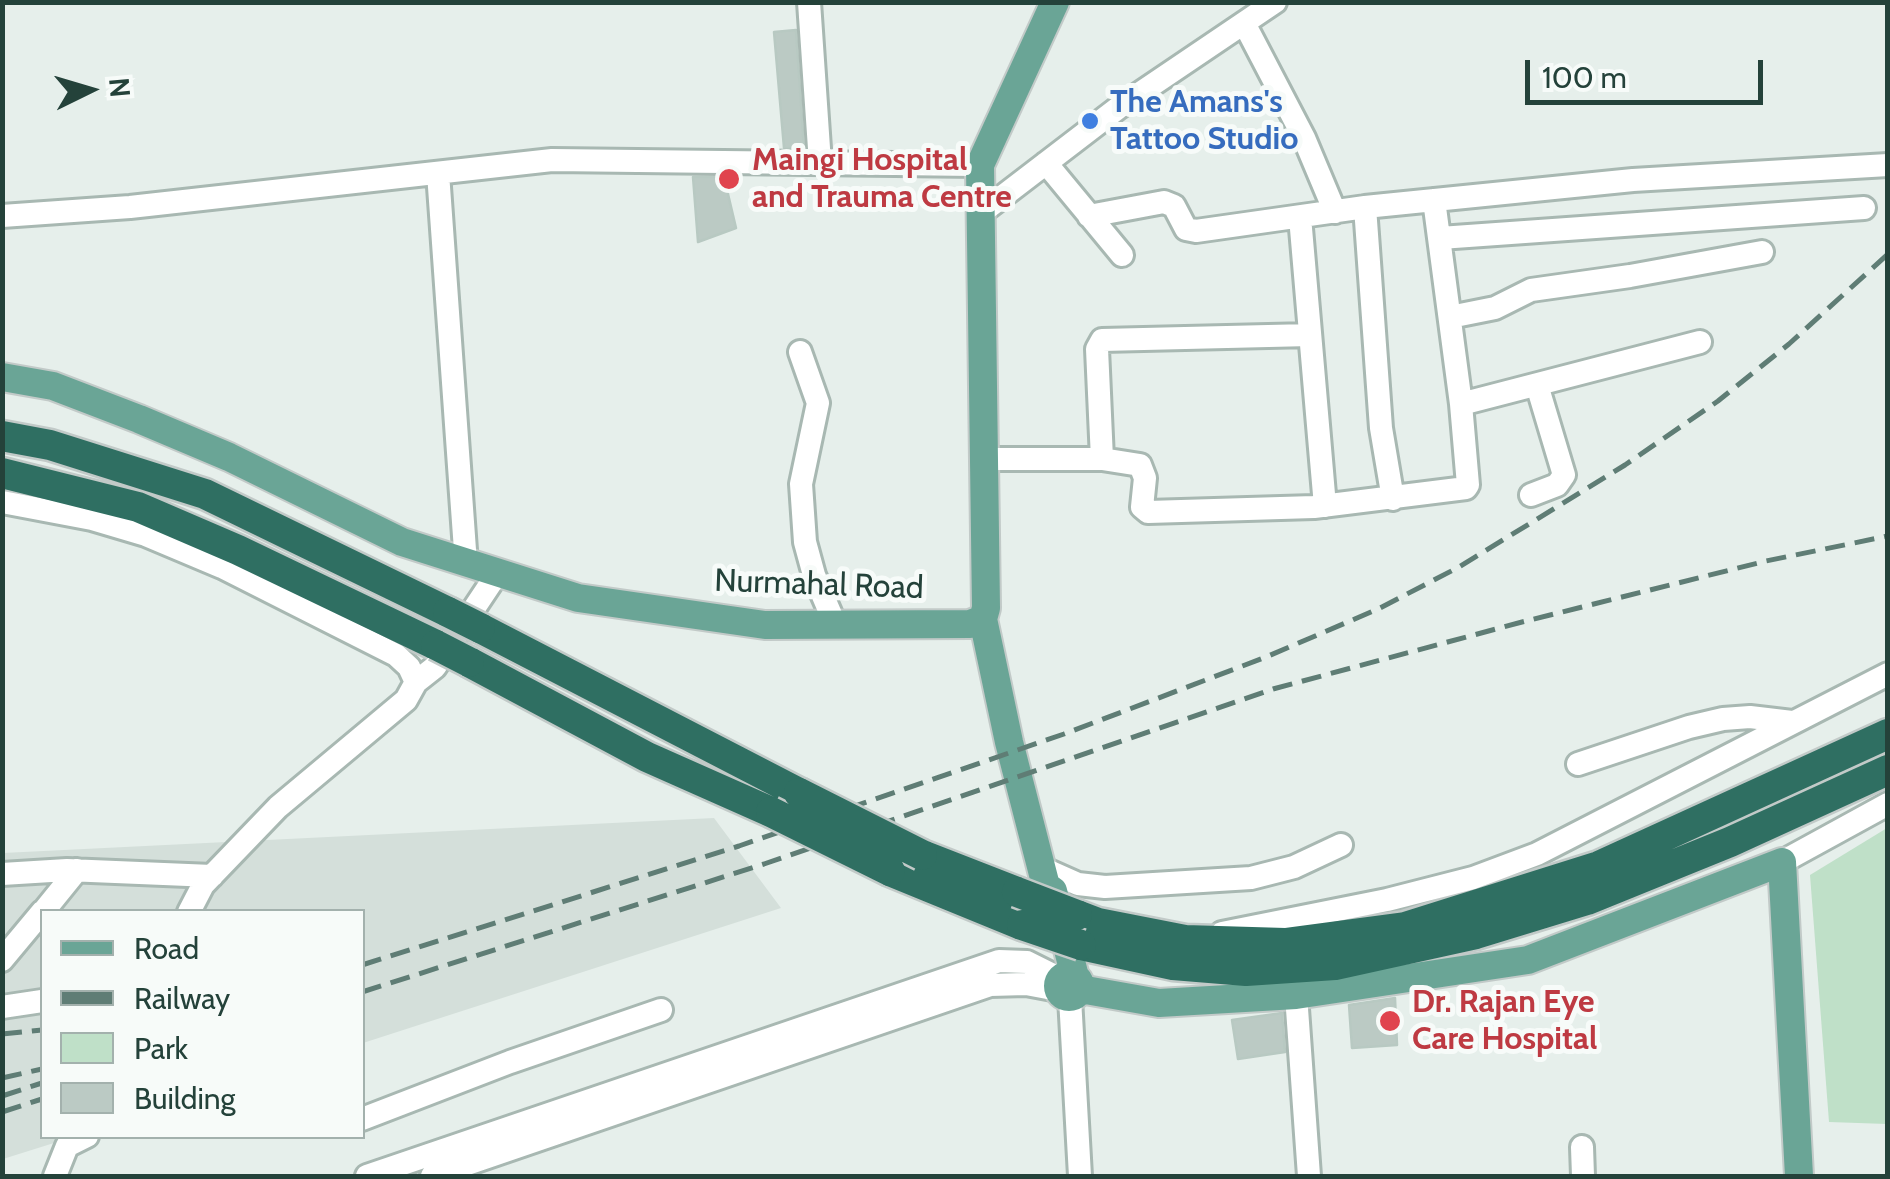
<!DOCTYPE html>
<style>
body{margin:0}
#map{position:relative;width:1890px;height:1179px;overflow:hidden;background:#e6efeb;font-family:Cabin,sans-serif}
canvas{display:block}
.frame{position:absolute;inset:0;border:5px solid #24423a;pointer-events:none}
.legend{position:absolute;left:40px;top:909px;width:325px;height:230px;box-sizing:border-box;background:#f7fbf9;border:2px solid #a3b1ad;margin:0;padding:12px 18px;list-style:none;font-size:30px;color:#24423a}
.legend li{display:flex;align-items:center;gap:20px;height:50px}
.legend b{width:50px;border:2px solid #a3b1ad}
.north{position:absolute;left:40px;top:40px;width:100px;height:100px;-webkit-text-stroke:8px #f7fbf9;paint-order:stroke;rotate:85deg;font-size:28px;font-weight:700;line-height:40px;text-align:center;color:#24423a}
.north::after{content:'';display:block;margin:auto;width:35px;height:45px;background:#24423a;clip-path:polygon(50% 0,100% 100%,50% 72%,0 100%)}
.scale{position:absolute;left:1525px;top:60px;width:238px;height:45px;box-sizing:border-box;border:5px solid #24423a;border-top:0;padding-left:12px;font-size:30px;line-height:35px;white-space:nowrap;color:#24423a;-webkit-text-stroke:8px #f7fbf9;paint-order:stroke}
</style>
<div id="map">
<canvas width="1890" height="1179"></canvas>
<div class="frame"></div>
<ul class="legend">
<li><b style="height:12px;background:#6aa596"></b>Road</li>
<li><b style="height:12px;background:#5f7d75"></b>Railway</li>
<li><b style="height:28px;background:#bfe0c8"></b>Park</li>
<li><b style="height:28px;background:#bbcac4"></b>Building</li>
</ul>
<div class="north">N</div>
<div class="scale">100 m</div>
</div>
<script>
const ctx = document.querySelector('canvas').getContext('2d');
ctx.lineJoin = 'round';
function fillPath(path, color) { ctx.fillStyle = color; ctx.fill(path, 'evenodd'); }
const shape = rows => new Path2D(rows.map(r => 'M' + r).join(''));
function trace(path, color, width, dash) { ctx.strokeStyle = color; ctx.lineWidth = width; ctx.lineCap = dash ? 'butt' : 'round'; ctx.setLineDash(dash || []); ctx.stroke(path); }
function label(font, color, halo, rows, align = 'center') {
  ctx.font = font + ' Cabin,sans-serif'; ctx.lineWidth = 10; ctx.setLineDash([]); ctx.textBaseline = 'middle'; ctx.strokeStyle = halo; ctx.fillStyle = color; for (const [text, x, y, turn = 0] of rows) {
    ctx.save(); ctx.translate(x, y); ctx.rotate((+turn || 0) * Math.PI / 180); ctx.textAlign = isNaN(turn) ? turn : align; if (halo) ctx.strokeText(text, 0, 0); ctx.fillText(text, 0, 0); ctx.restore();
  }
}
fillPath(shape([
 [714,818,781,908,363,1043,362,912,42,912,42,1136,73,1137,3,1159,3,853]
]), '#d4dfda');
fillPath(shape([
 [1887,828,1887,1124,1829,1122,1810,875]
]), '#bfe0c8');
const building = shape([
 [796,30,804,148,784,148,774,32,796,30],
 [693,177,724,177,736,228,698,242,693,177],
 [1395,998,1397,1045,1352,1048,1349,1005,1395,998],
 [1282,1013,1285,1052,1238,1059,1232,1020,1282,1013]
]);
fillPath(building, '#bbcac4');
trace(building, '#b8c9c2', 2.5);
const minor = shape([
 [809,2,820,163],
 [1244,23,1304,138,1335,212],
 [1046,163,1122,255],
 [438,173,466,564],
 [1365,207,1381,428,1393,499],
 [981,213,1118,108,1275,2],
 [2,216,130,207,552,160,980,165],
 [1089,216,1164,202,1174,206,1186,229,1196,231,1365,207,1633,180,1888,165],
 [1300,217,1325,506],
 [1440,238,1864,208],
 [1450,317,1495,308,1531,290,1630,276,1762,252],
 [800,352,818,403,801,484,805,542,814,575,835,624],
 [1461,404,1700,342],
 [983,459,1102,459,1140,465,1145,478,1142,507,1148,512,1314,507,1466,488,1468,485,1461,404,1434,200],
 [1102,459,1097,349,1102,340,1310,335],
 [1531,495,1557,485,1564,475,1537,385],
 [2,502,92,519,146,535,222,567,396,655,409,667,416,682,406,700,278,807,203,885,189,912],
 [416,682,435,667,497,574],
 [1578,764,1689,727,1723,719,1750,717,1792,722],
 [1782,862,1888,804],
 [1042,868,1078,884,1105,887,1251,878,1294,867,1341,845],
 [2,874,67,870,212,876],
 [43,912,77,870],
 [1222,933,1387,900,1473,878,1537,854,1888,674],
 [2,960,42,912],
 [1296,995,1309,1176],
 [1070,998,1080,1176],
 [2,1007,42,1001],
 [362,1119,510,1062,661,1010],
 [1582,1147,1583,1176],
 [55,1176,67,1146,87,1136],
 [367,1176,999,961,1027,962,1061,979],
 [432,1176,990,985,1026,984,1058,990]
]);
const major = shape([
 [2,377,53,386,139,419,229,457,402,542,578,598,765,625,970,624,983,619,986,608,980,165,1055,2],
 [983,619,1009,742,1046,886,1053,891,1075,977],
 '1058 986a11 11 0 1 1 22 0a11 11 0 1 1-22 0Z',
 [1080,989,1159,1003,1296,995,1528,960,1782,862,1799,1176]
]);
const highway = shape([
 [2,436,50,445,205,494,448,612],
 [2,473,138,507,238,550,436,645],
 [480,628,799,793],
 [469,662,647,757,771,812],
 [922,855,1017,892],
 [890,871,1022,925],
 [1077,915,1098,923,1185,940,1285,943,1405,927,1599,866,1888,734],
 [1081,945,1173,965,1246,971,1335,965,1476,934,1587,900,1730,842,1888,770]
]);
trace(minor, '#a8b8b2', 28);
trace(major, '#c2cac8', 32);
trace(highway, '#c2cac8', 35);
trace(minor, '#fff', 22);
trace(major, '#6aa596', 28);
trace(highway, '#2f6f62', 30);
trace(shape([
 [362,965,739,846,1064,734,1266,657,1378,609,1459,567,1625,465,1718,401,1789,344,1888,254],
 [362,992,764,864,1273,689,1522,622,1766,561,1888,536],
 [2,1034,42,1030],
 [2,1078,42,1069],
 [2,1096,42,1083],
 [2,1112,42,1099]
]), '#5f7d75', 5, [20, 10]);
const highwayBridge = shape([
 [448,612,480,628],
 [436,645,469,662],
 [799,793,922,855],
 [771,812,890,871],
 [1017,892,1077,915],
 [1022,925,1081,945]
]);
trace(highwayBridge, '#c2cac8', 35, []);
trace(highwayBridge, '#2f6f62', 30);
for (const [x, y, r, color] of [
 [1090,121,10,"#3f7fe0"],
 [729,179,12,"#e0444e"],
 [1390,1021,12,"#e0444e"]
]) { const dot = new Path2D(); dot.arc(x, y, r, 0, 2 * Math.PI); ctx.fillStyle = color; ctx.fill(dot); trace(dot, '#f7fbf9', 4); }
label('bold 32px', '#366cbe', '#f7fbf9', [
 ["The Amans's",1110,103],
 ["Tattoo Studio",1110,140]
], 'left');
label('bold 32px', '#be3a42', '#f7fbf9', [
 ["Maingi Hospital",752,161],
 ["and Trauma Centre",752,198],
 ["Dr. Rajan Eye",1412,1003],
 ["Care Hospital",1412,1040]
], 'left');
label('32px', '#24423a', '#f7fbf9', [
 ["Nurmahal Road",819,585,2]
]);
</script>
